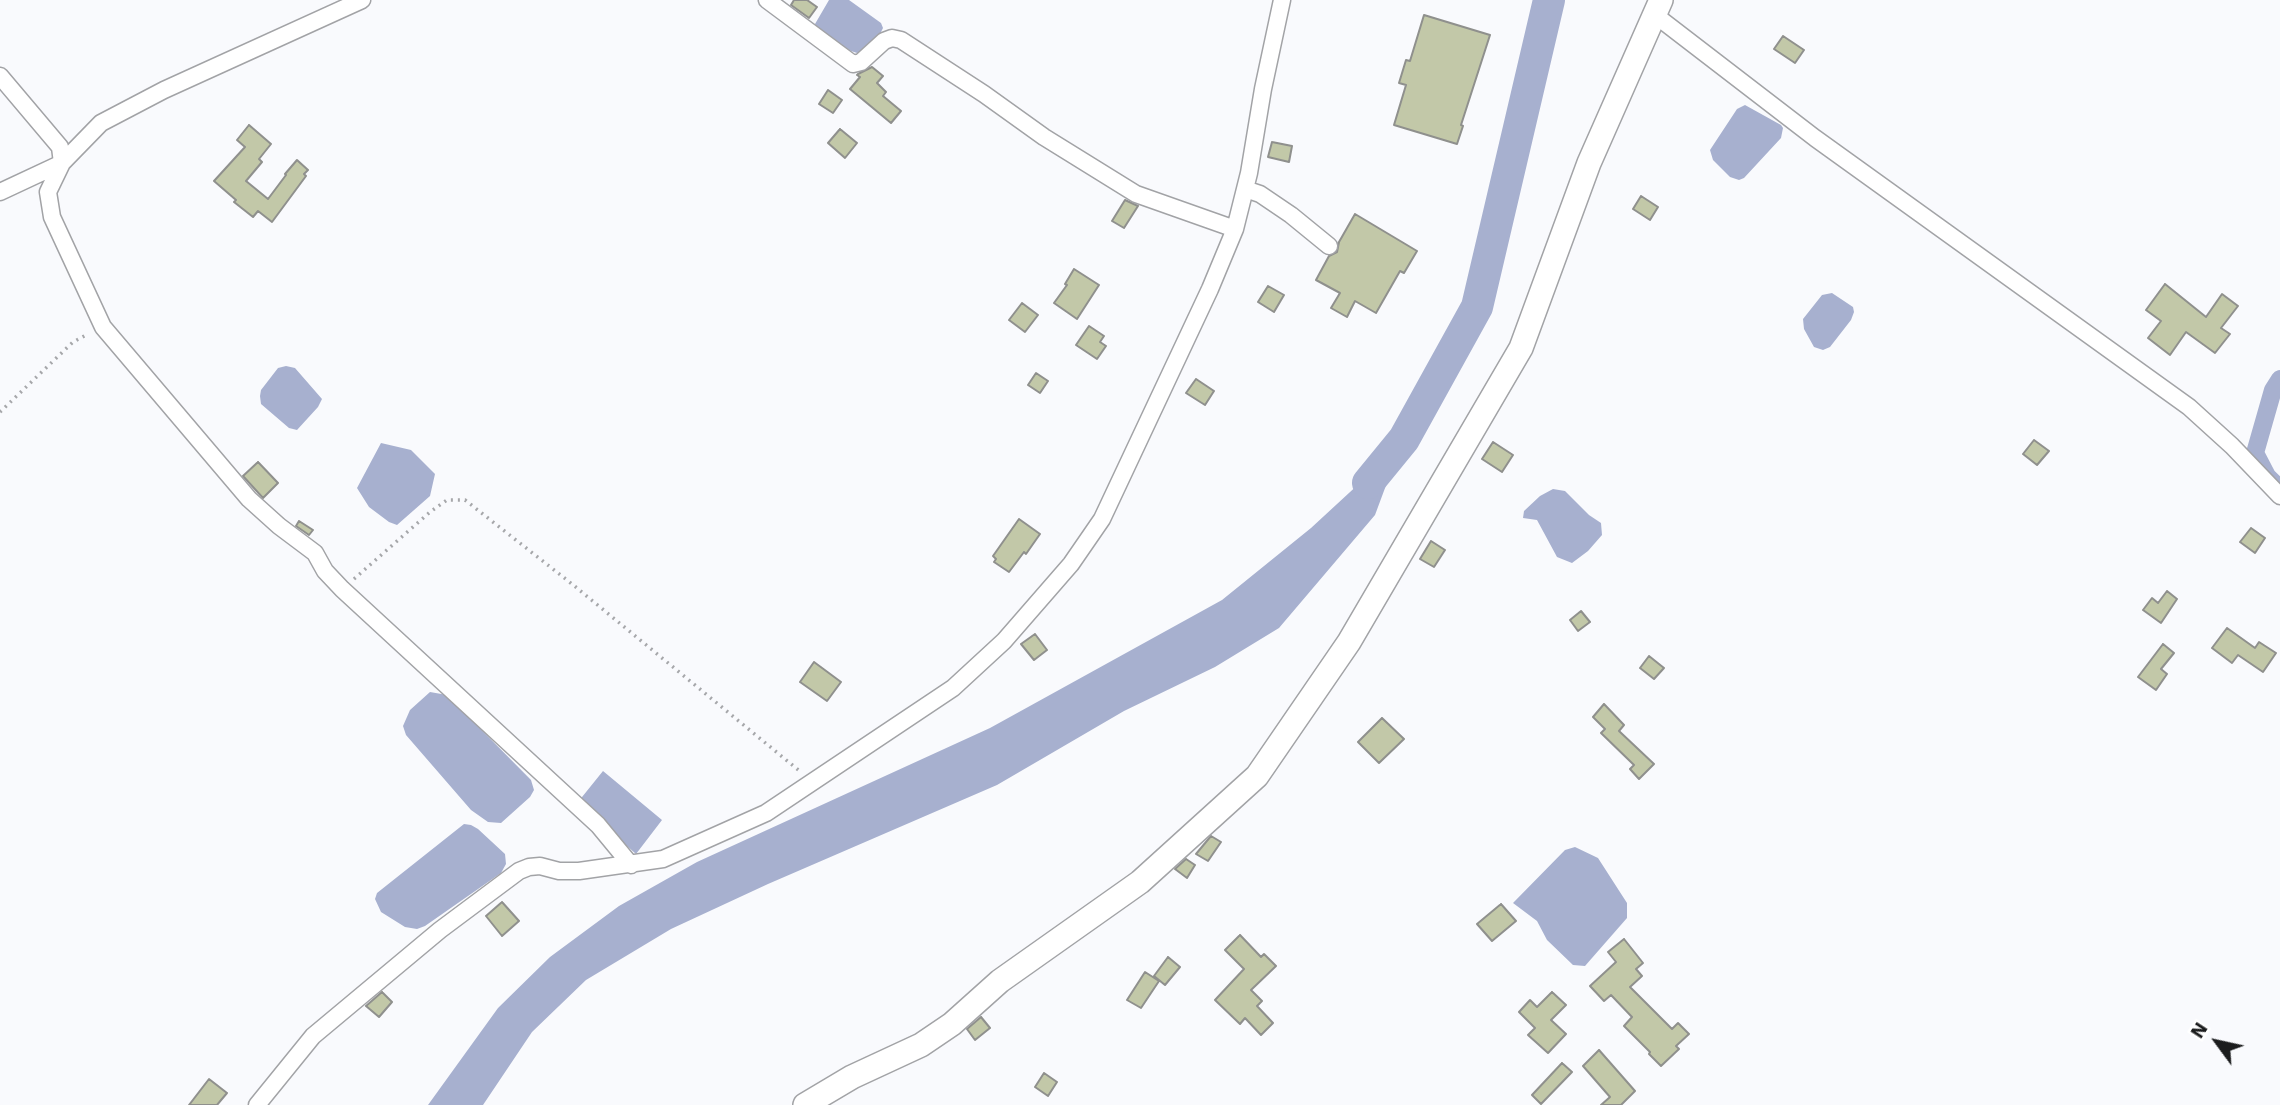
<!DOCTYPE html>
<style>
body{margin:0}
#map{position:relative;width:2280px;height:1105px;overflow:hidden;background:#f9fafd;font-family:"Work Sans",sans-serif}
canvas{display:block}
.north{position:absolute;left:2182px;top:1007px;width:70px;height:70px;-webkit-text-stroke:5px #fff;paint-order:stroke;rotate:303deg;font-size:19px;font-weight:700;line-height:28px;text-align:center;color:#1b1c1d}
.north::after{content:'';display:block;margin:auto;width:24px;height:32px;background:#1b1c1d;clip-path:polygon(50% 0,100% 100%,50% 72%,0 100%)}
</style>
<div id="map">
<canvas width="2280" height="1105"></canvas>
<div class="north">N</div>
</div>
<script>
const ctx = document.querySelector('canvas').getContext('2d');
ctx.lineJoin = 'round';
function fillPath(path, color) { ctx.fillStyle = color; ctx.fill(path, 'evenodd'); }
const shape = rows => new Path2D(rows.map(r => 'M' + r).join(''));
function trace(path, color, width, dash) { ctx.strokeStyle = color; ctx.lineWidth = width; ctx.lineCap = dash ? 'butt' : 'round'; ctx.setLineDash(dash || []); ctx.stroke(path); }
fillPath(shape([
 [829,0,849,0,881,23,883,28,881,32,862,52,857,53,851,51,819,32,816,27,815,24],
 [1745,105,1781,125,1783,128,1781,138,1744,178,1739,180,1730,177,1713,160,1710,150,1737,109],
 [1832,293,1853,307,1854,312,1851,320,1830,347,1823,350,1814,347,1804,329,1803,319,1822,295],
 [286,366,295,368,322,399,318,407,297,430,289,428,261,404,260,396,261,390,278,368],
 [381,443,411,450,435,474,430,496,397,525,389,522,369,507,357,488],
 [1401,445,1375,515,1279,628,1215,667,1124,711,997,785,768,884,671,929,586,980,532,1032,483,1105,428,1105,498,1008,550,957,619,906,697,862,990,728,1222,600,1311,528],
 [1553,489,1565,491,1589,515,1601,523,1602,535,1588,551,1572,563,1557,557,1537,520,1523,518,1524,511,1540,496],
 [430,692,447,695,531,780,534,790,530,797,501,823,488,822,471,810,406,735,403,726,410,710],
 [603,771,662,820,636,854,578,802],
 [464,824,471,825,478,829,505,854,506,864,501,873,425,926,417,929,405,927,381,912,375,899,377,893],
 [1575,847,1598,858,1627,903,1627,918,1585,966,1573,965,1547,940,1537,921,1513,903,1565,850]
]), '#a7b0cf');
trace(shape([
 [2275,484,2267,476,2255,453,2273,390,2280,379]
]), '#a7b0cf', 18);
trace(shape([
 [1368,483,1404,439,1477,307,1549,0]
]), '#a7b0cf', 32);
const building = shape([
 [794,0,807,0,817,7,809,18,791,5,794,0],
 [1424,15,1490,35,1461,125,1463,126,1457,144,1394,125,1406,85,1399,83,1406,60,1410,61,1424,15],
 [1783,36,1804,50,1795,63,1774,49,1783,36],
 [872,67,883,76,877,83,886,92,883,96,901,111,891,123,850,89,860,77,857,75,858,74,872,67],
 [828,90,842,100,833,113,819,104,828,90],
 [249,125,271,144,259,159,262,162,246,181,268,199,286,175,285,174,297,160,308,170,304,174,306,176,272,222,258,211,253,217,234,202,236,200,214,181,245,147,237,140,249,125],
 [840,129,857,143,845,158,828,143,840,129],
 [1272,142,1292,146,1289,162,1268,157,1272,142],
 [1641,196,1658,207,1650,220,1633,209,1641,196],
 [1125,200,1138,206,1124,228,1112,221,1125,200],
 [1355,214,1417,251,1404,273,1400,271,1376,313,1355,301,1347,317,1331,308,1340,293,1316,280,1329,256,1337,252,1339,242,1355,214],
 [1074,269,1099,285,1077,319,1054,303,1067,285,1065,284,1074,269],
 [2165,284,2206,317,2222,294,2238,306,2221,328,2230,334,2215,353,2186,332,2170,355,2148,338,2161,321,2146,310,2165,284],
 [1268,286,1284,295,1274,312,1258,302,1268,286],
 [1022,303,1038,315,1025,332,1009,320,1022,303],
 [1089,326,1104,336,1100,342,1106,346,1097,359,1076,345,1089,326],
 [1036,373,1048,381,1040,393,1028,385,1036,373],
 [1196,379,1214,391,1205,405,1186,393,1196,379],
 [2034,440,2049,451,2037,465,2023,454,2034,440],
 [1493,442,1513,455,1502,472,1482,459,1493,442],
 [258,462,278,483,263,498,243,476,258,462],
 [1019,519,1040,534,1026,554,1024,552,1009,572,994,562,996,559,993,556,1019,519],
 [299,521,313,530,309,535,296,526,299,521],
 [2251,528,2265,538,2255,553,2240,542,2251,528],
 [1431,541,1445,550,1434,567,1420,559,1431,541],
 [2167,591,2177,599,2161,623,2143,610,2152,598,2158,603,2167,591],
 [1581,611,1590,622,1578,631,1570,620,1581,611],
 [2227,628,2255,648,2259,642,2276,653,2263,672,2238,655,2232,663,2212,648,2227,628],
 [1035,634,1047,650,1034,660,1021,644,1035,634],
 [2163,644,2174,653,2161,669,2167,674,2156,690,2138,677,2163,644],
 [1649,656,1664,668,1654,679,1640,668,1649,656],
 [814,662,841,682,827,701,800,682,814,662],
 [1604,704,1624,725,1619,731,1654,764,1639,779,1630,769,1634,765,1601,733,1605,729,1593,717,1604,704],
 [1382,718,1404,739,1379,763,1358,742,1382,718],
 [1211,836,1221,842,1208,861,1196,854,1211,836],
 [1186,859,1195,865,1187,878,1175,869,1186,859],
 [502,902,519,921,502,936,486,916,502,902],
 [1501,904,1516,921,1492,941,1477,924,1501,904],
 [1240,935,1261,957,1264,954,1276,966,1251,990,1262,1001,1257,1006,1273,1023,1261,1035,1245,1018,1240,1024,1215,1000,1244,969,1225,950,1240,935],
 [1624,939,1643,963,1636,969,1642,976,1630,987,1672,1029,1678,1023,1689,1034,1676,1046,1679,1049,1661,1066,1649,1054,1650,1052,1624,1026,1632,1017,1611,995,1604,1001,1590,986,1616,962,1608,952,1624,939],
 [1168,957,1180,967,1165,985,1154,976,1168,957],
 [1145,972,1159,981,1141,1008,1127,1000,1145,972],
 [382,992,392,1002,379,1017,366,1006,382,992],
 [1552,992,1566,1005,1551,1020,1566,1034,1548,1053,1528,1035,1535,1028,1519,1012,1530,1000,1537,1007,1552,992],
 [981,1017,990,1028,975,1040,967,1029,981,1017],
 [1599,1050,1635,1091,1621,1105,1601,1105,1610,1097,1583,1066,1599,1050],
 [1562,1063,1572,1072,1541,1104,1532,1095,1562,1063],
 [1044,1073,1057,1082,1048,1096,1035,1087,1044,1073],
 [209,1079,227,1093,217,1105,189,1105,209,1079]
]);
fillPath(building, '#c2c8a8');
trace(building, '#8f908d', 2);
const street = shape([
 [362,0,164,90,101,123,62,163,48,192,52,217,103,327,249,499,279,526,315,553,325,571,342,589,598,825,631,865],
 [767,0,853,64,861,62,884,41,892,38,901,40,984,94,1044,137,1136,194,1235,229],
 [1655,15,1815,138,2189,407,2232,446,2280,496],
 [0,76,60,147,62,163,0,192],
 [1245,189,1260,194,1291,215,1329,246],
 [257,1105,313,1036,440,930,519,871,529,867,540,866,559,871,579,871,663,859,766,813,953,688,1004,641,1071,564,1102,519,1210,289,1235,229,1249,173,1263,89,1282,0]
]);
const secondary = shape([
 [805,1105,852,1077,921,1045,952,1024,1000,981,1140,882,1257,776,1349,642,1521,348,1589,163,1661,0]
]);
trace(street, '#a2a3a6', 19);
trace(secondary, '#a2a3a6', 26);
trace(shape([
 [0,412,73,342,88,334],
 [354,579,430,512,447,500,465,500,572,584,802,773]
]), '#a6a7aa', 3.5, [2, 5]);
trace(street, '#fff', 16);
trace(secondary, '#fff', 23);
</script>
